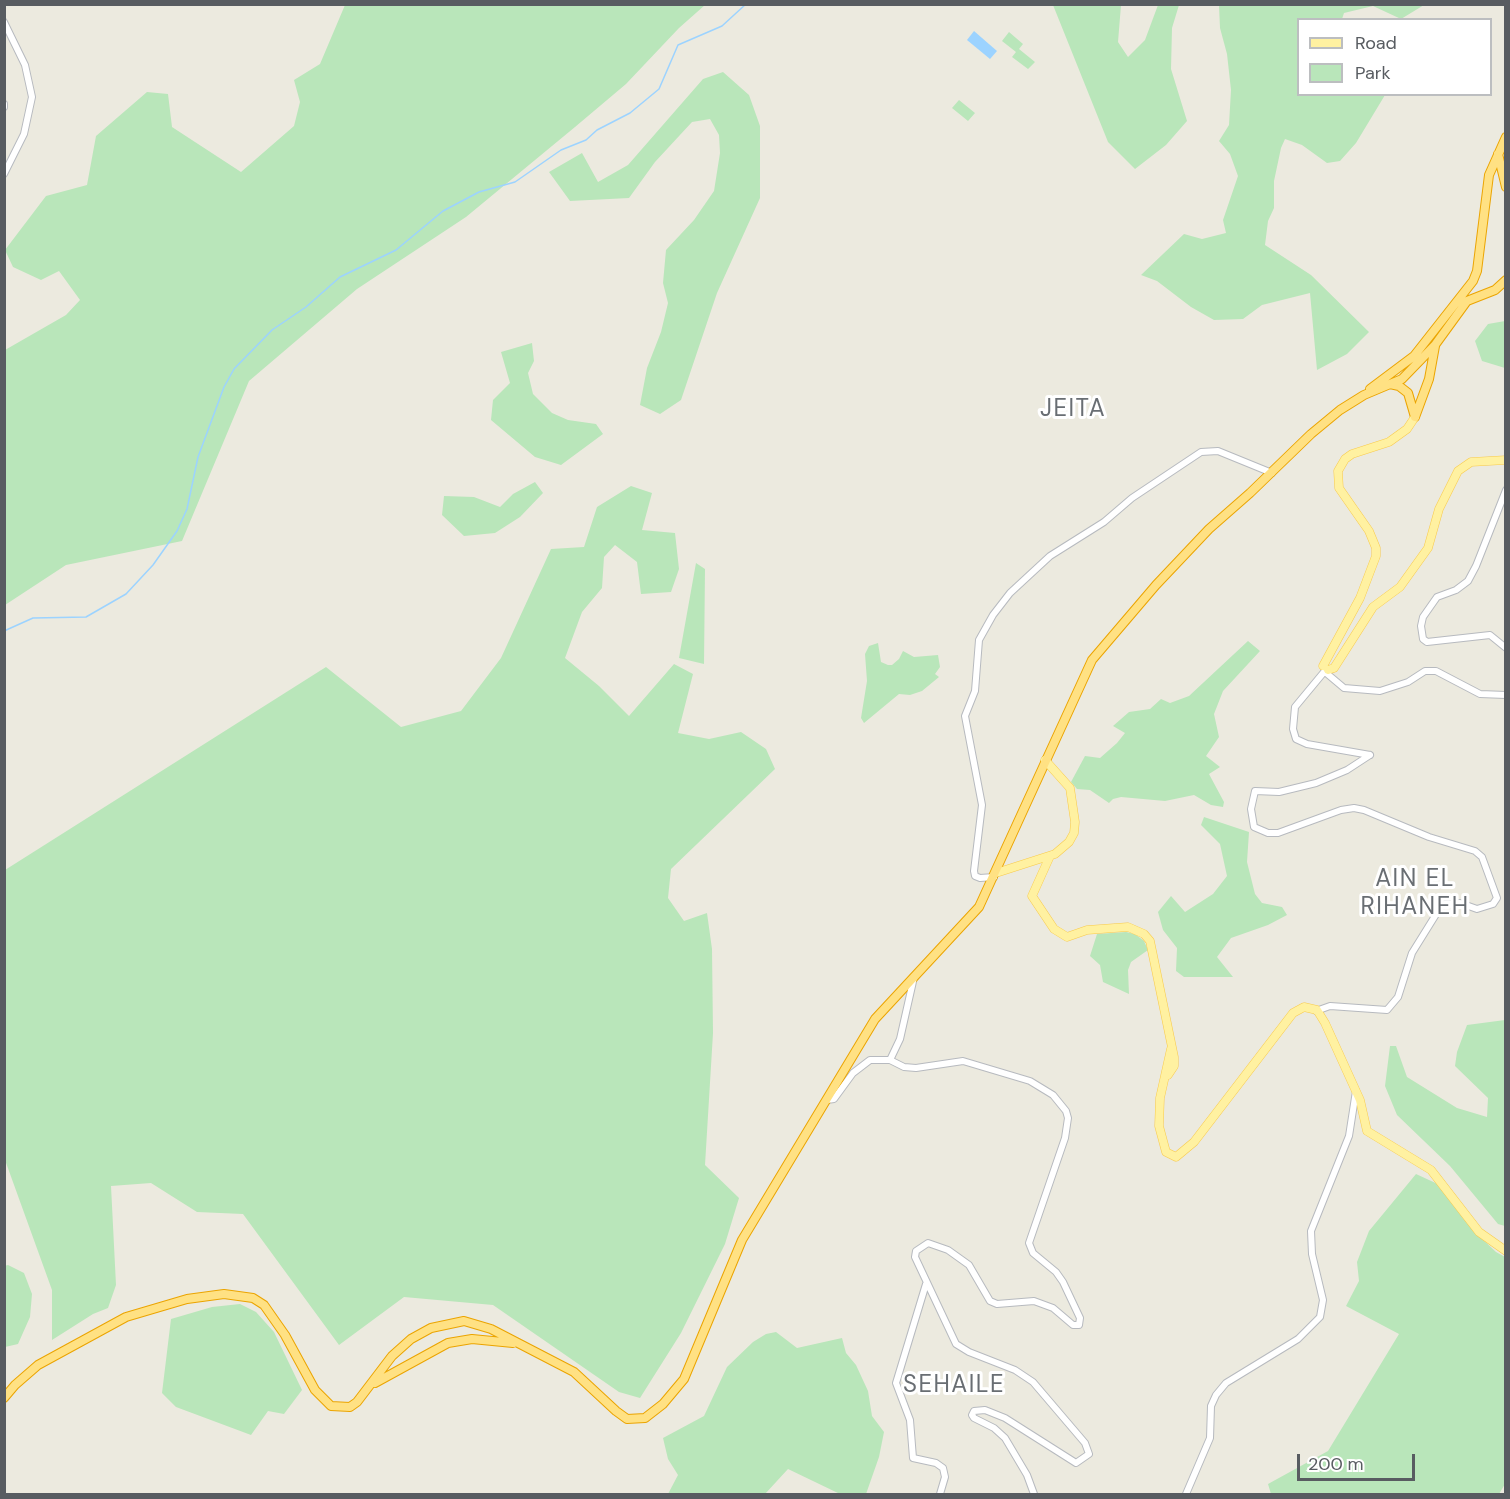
<!DOCTYPE html>
<style>
body{margin:0}
#map{position:relative;width:1510px;height:1499px;overflow:hidden;background:#eceadf;font-family:"DM Sans",sans-serif}
canvas{display:block}
.frame{position:absolute;inset:0;border:6px solid #585c61;pointer-events:none}
.legend{position:absolute;left:1297px;top:18px;width:195px;height:78px;box-sizing:border-box;background:#fff;border:2px solid #bcbec0;margin:0;padding:8px 10px;list-style:none;font-size:18px;color:#585c61}
.legend li{display:flex;align-items:center;gap:12px;height:30px}
.legend b{width:30px;border:2px solid #bcbec0}
.scale{position:absolute;left:1297px;top:1454px;width:118px;height:27px;box-sizing:border-box;border:3px solid #585c61;border-top:0;padding-left:8px;font-size:18px;line-height:21px;white-space:nowrap;color:#585c61;-webkit-text-stroke:4px #fff;paint-order:stroke}
</style>
<div id="map">
<canvas width="1510" height="1499"></canvas>
<div class="frame"></div>
<ul class="legend">
<li><b style="height:8px;background:#fff1a1"></b>Road</li>
<li><b style="height:16px;background:#b9e6ba"></b>Park</li>
</ul>
<div class="scale">200 m</div>
</div>
<script>
const ctx = document.querySelector('canvas').getContext('2d');
ctx.lineJoin = 'round';
function fillPath(path, color) { ctx.fillStyle = color; ctx.fill(path, 'evenodd'); }
const shape = rows => new Path2D(rows.map(r => 'M' + r).join(''));
function trace(path, color, width, dash) { ctx.strokeStyle = color; ctx.lineWidth = width; ctx.lineCap = dash ? 'butt' : 'round'; ctx.setLineDash(dash || []); ctx.stroke(path); }
function label(font, color, halo, rows, align = 'center') {
  ctx.font = font + ' "DM Sans",sans-serif'; ctx.lineWidth = 6; ctx.setLineDash([]); ctx.textBaseline = 'middle'; ctx.strokeStyle = halo; ctx.fillStyle = color; for (const [text, x, y, turn = 0] of rows) {
    ctx.save(); ctx.translate(x, y); ctx.rotate((+turn || 0) * Math.PI / 180); ctx.textAlign = isNaN(turn) ? turn : align; if (halo) ctx.strokeText(text, 0, 0); ctx.fillText(text, 0, 0); ctx.restore();
  }
}
fillPath(shape([
 [345,5,705,5,679,28,626,84,575,127,466,217,357,289,249,381,182,541,66,565,5,605,5,350,66,315,80,300,59,271,41,280,13,267,5,250,46,196,87,185,96,136,147,92,168,94,172,127,241,172,294,126,300,102,294,80,320,64],
 [1053,5,1121,5,1118,42,1128,57,1145,40,1158,5,1179,5,1172,28,1171,69,1187,121,1166,145,1135,169,1108,142],
 [1219,5,1424,5,1401,19,1373,6,1344,13,1342,19,1298,20,1298,94,1385,95,1356,143,1340,161,1327,163,1302,145,1285,139,1281,148,1274,181,1274,208,1268,221,1265,245,1311,275,1369,332,1347,354,1317,370,1310,293,1262,305,1243,319,1214,320,1191,307,1157,281,1141,275,1184,234,1202,239,1226,233,1223,220,1238,176,1230,154,1219,141,1229,125,1231,90,1227,54,1220,28],
 [1009,32,1023,44,1019,49,1035,62,1028,69,1012,57,1016,52,1002,41],
 [723,72,749,95,760,126,760,198,717,293,681,400,660,414,640,405,647,368,661,332,668,303,663,283,666,250,694,220,714,191,720,153,719,135,710,119,692,122,655,162,629,198,570,201,549,172,582,153,598,182,628,165,703,79],
 [959,100,975,113,968,121,952,108],
 [1505,321,1506,321,1505,368,1482,361,1475,341,1488,324],
 [532,343,534,361,528,373,533,394,552,413,568,420,596,424,603,434,561,465,535,457,491,420,493,400,510,383,501,352],
 [535,482,543,493,520,517,495,533,464,536,442,515,444,496,474,497,500,507,513,494],
 [631,486,652,493,642,530,675,533,679,569,671,592,641,594,637,562,615,545,604,557,602,588,582,612,565,658,599,686,629,716,674,664,693,674,678,733,709,739,741,732,766,749,775,769,671,869,668,898,684,921,707,913,712,949,713,1033,705,1165,739,1198,725,1244,681,1333,640,1398,619,1392,493,1305,404,1297,339,1345,243,1214,197,1212,151,1183,111,1186,116,1285,108,1308,93,1314,52,1340,52,1290,5,1160,5,870,326,667,401,727,461,711,501,658,551,549,584,547,597,507],
 [696,563,705,569,704,664,679,658],
 [1248,641,1260,651,1223,691,1214,714,1219,737,1206,756,1220,767,1209,774,1224,802,1223,807,1211,805,1194,795,1165,801,1121,797,1113,799,1109,803,1090,790,1077,789,1071,782,1085,756,1100,758,1117,743,1125,733,1113,726,1129,712,1150,709,1161,699,1170,703,1189,696],
 [878,643,881,662,888,665,892,665,899,659,903,651,914,657,938,655,940,667,935,674,939,677,922,691,910,695,899,694,864,723,861,718,867,681,865,654,869,646],
 [1204,817,1249,832,1247,862,1255,894,1262,903,1282,907,1287,915,1268,925,1231,938,1217,957,1233,977,1184,977,1176,971,1177,948,1163,930,1158,912,1171,896,1185,912,1213,894,1227,876,1220,844,1201,825],
 [1126,932,1135,934,1144,941,1148,950,1131,962,1128,970,1129,994,1103,982,1100,965,1090,956,1097,934],
 [1505,1020,1506,1020,1505,1226,1498,1224,1450,1166,1397,1115,1385,1086,1390,1046,1396,1046,1407,1077,1457,1108,1487,1117,1488,1098,1455,1066,1457,1052,1467,1025],
 [1416,1174,1442,1186,1473,1230,1496,1252,1505,1257,1505,1484,1499,1494,1271,1494,1268,1484,1328,1451,1399,1334,1346,1306,1359,1281,1357,1262,1369,1231],
 [8,1265,24,1273,32,1294,30,1317,18,1344,5,1347,4,1266],
 [240,1304,256,1312,274,1332,302,1390,284,1414,268,1411,251,1435,176,1407,162,1393,171,1319,212,1307],
 [776,1332,797,1348,842,1338,846,1353,856,1365,868,1391,872,1416,884,1432,879,1457,866,1494,840,1494,788,1469,765,1494,668,1494,678,1475,668,1459,663,1438,704,1416,727,1367,753,1342,766,1334]
]), '#b9e6ba');
fillPath(shape([
 [974,31,997,51,990,59,967,40]
]), '#9cd3ff');
trace(shape([
 [4,631,33,618,86,617,126,594,153,565,177,531,187,509,198,457,224,387,234,369,272,330,306,307,340,277,396,250,443,211,479,192,515,182,561,150,586,140,597,130,630,113,659,89,678,45,722,26,746,4]
]), '#9cd3ff', 1.5);
const minor = shape([
 [4,22,25,65,32,97,24,134,4,174],
 [4,104,4,107],
 [1506,490,1476,566,1468,581,1456,590,1437,597,1423,617,1421,626,1423,639,1427,642,1490,635,1506,648],
 [1324,672,1295,707,1293,729,1296,739,1307,744,1370,755],
 [1325,672,1344,688,1380,691,1408,682,1425,671,1436,671,1480,694,1506,695],
 [994,877,980,878,975,876,974,871,982,805,965,716,975,691,979,640,993,615,1010,593,1050,556,1104,522,1132,498,1201,452,1218,451,1272,473],
 [1316,1011,1330,1006,1387,1010,1398,997,1412,953,1440,908,1445,904,1460,903,1477,909,1493,904,1497,898,1482,857,1475,851,1429,837,1364,810,1354,808,1341,810,1278,833,1268,833,1254,827,1251,809,1255,791,1279,792,1316,783,1347,770,1370,755],
 [890,1060,900,1039,914,977],
 [827,1100,834,1099,853,1073,870,1060,890,1060,904,1067,916,1068,963,1061,1030,1081,1053,1095,1066,1111,1068,1118,1065,1138,1029,1243,1033,1253,1056,1272,1063,1282,1080,1318,1079,1325,1073,1325,1053,1308,1034,1301,997,1304,990,1301,969,1265,948,1250,928,1243,916,1251,915,1257,956,1344,969,1352,1015,1370,1033,1382,1085,1443,1089,1454,1076,1463,1005,1418,985,1410,974,1411,972,1415,974,1418,994,1428,1005,1438,1027,1475,1034,1494],
 [926,1284,896,1383,910,1420,913,1458,936,1463,943,1468,945,1477,940,1494],
 [1186,1494,1210,1438,1211,1406,1216,1395,1226,1383,1298,1339,1320,1317,1323,1300,1312,1254,1311,1231,1349,1136,1356,1091]
]);
const major = shape([
 [1323,666,1360,598,1376,556,1376,548,1369,531,1339,488,1338,471,1345,459,1352,454,1389,442,1407,429,1415,417],
 [1328,670,1334,668,1373,607,1400,587,1428,548,1439,509,1458,471,1471,462,1506,460],
 [1050,856,1032,896,1054,929,1067,937,1087,930,1128,927,1144,934,1150,941,1174,1057,1174,1066,1168,1075],
 [996,873,1055,854,1069,842,1074,833,1075,822,1070,788,1045,760],
 [1171,1049,1160,1098,1159,1126,1166,1152,1176,1157,1194,1142,1293,1013,1304,1007,1317,1010,1325,1023,1360,1100,1367,1131,1431,1170,1479,1232,1506,1251]
]);
const highway = shape([
 [1498,154,1506,187],
 [1390,384,1399,386,1408,393,1415,417],
 [1370,389,1414,356,1473,281,1477,271,1489,175,1506,137],
 [1415,417,1429,379,1435,346],
 [375,1383,448,1343,472,1339,513,1343],
 [4,1398,15,1385,38,1365,126,1317,187,1299,224,1294,253,1298,264,1305,285,1335,315,1390,331,1406,350,1407,357,1402,392,1356,411,1339,431,1328,464,1321,491,1329,574,1372,616,1411,627,1419,645,1418,663,1404,684,1379,742,1240,875,1019,979,907,1092,660,1156,585,1209,529,1250,493,1311,434,1340,410,1364,395,1402,379,1435,345,1467,301,1495,290,1506,280]
]);
trace(minor, '#b7babf', 8);
trace(major, '#f8ca4c', 9);
trace(highway, '#eba400', 10);
trace(minor, '#fff', 6);
trace(major, '#fff1a1', 8);
trace(highway, '#ffe183', 8);
ctx.letterSpacing = '1.5px';
label('24px', '#696e73', '#fff', [
 ["JEITA",1073,410],
 ["AIN EL",1415,880],
 ["RIHANEH",1415,908],
 ["SEHAILE",954,1386]
]);
ctx.letterSpacing = '0px';
</script>
